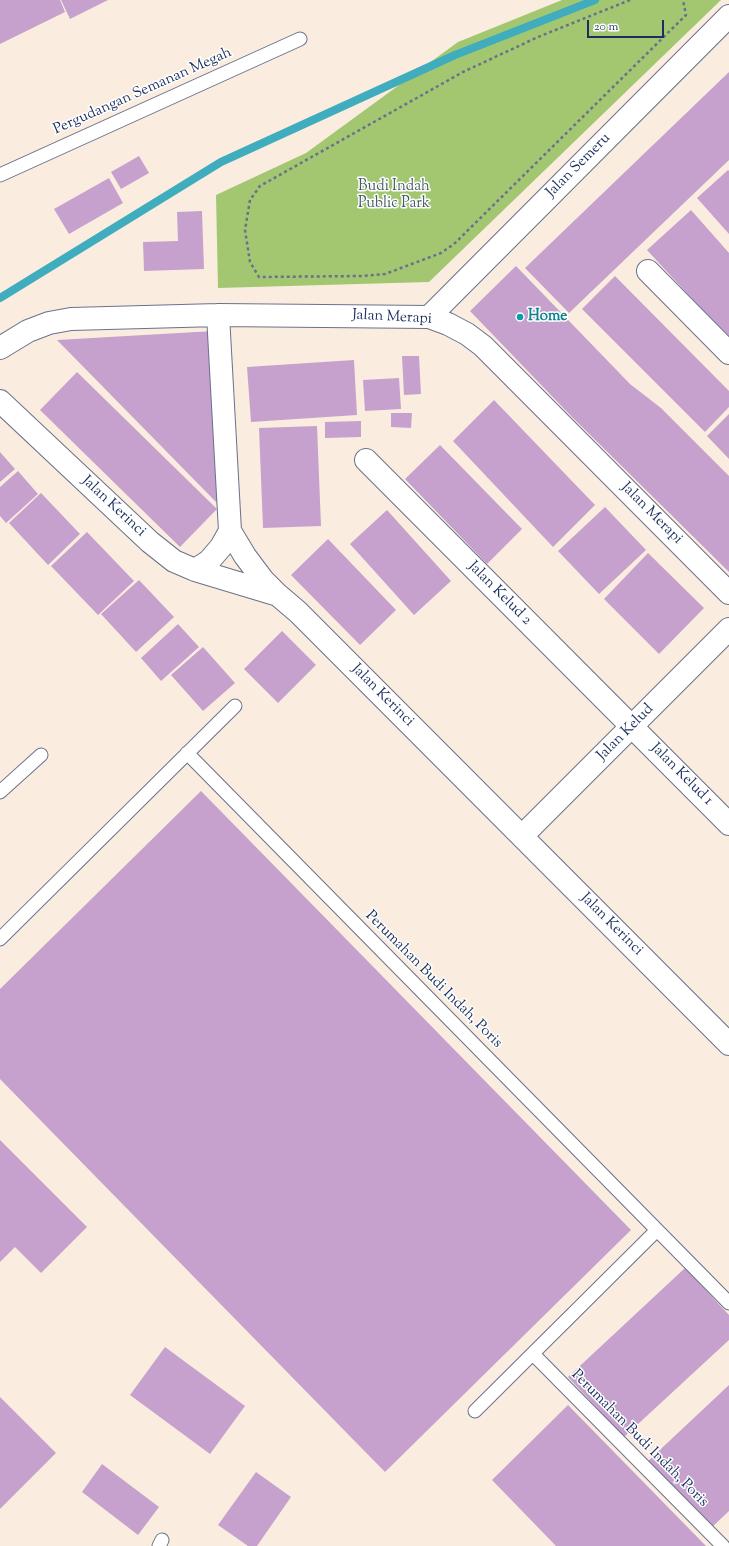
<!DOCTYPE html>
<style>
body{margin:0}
#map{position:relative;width:729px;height:1546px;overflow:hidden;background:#faeddf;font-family:"Sorts Mill Goudy",serif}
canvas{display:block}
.scale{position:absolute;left:587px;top:20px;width:77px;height:18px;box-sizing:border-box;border:2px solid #1b2f5e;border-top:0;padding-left:5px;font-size:12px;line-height:14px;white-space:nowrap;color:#1b2f5e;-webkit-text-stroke:3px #fff;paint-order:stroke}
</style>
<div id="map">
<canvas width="729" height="1546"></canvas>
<div class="scale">20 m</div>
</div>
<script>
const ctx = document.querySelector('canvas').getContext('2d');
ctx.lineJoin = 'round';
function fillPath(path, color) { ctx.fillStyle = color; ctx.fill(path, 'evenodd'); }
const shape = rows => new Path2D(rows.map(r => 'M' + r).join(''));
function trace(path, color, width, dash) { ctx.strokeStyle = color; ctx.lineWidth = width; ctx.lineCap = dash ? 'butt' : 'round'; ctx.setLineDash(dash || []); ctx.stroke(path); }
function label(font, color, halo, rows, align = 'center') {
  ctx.font = font + ' "Sorts Mill Goudy",serif'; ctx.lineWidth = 3; ctx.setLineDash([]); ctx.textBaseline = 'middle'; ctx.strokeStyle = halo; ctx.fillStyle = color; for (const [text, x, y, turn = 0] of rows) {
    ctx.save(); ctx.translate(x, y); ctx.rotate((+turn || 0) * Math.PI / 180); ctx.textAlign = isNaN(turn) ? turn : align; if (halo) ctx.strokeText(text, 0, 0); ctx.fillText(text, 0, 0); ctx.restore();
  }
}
fillPath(shape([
 [562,0,721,0,429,282,218,288,216,195,306,153,458,42]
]), '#a3c771');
trace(shape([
 [0,298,221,162,455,55,595,0]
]), '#40adbe', 8);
fillPath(shape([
 [0,0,60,0,65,12,0,44],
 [61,0,108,0,70,19],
 [729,72,729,160,569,313,525,268],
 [139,156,149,173,121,189,111,172],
 [728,170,729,171,729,234,697,198],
 [109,178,123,203,69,234,54,209],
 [691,210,729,253,729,339,647,250],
 [202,211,204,269,144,271,143,242,178,241,177,212],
 [516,266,630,384,661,408,729,476,729,572,571,416,470,311],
 [615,276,729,391,729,407,705,432,582,309],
 [214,331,217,503,57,340],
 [402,356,419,356,421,394,404,395],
 [354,360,357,415,251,422,247,367],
 [77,372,217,509,180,547,40,410],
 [399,378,401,409,365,411,363,380],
 [494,400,595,505,553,547,453,441],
 [391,413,412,413,411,428,391,427],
 [729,414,729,459,707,436],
 [361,421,361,437,325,438,325,422],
 [317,426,321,526,263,528,259,428],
 [440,445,522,529,487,564,405,479],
 [0,452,15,469,0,482],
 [18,471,38,494,6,523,0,516,0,487],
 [41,493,80,534,48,565,9,523],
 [605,507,646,550,599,594,558,551],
 [387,510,451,581,414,615,350,544],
 [87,532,134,581,98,615,51,566],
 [328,539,396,610,360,645,291,575],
 [648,553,704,608,659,654,604,599],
 [139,580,174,617,136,652,101,614],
 [178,624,199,647,161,681,141,658],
 [282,631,316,665,278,703,244,669],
 [203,647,235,683,203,711,171,675],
 [201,791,631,1230,385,1472,0,1079,0,989],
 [0,1140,87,1227,41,1273,15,1247,0,1262],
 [685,1268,729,1315,729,1340,624,1437,568,1377],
 [165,1347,245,1406,210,1454,130,1395],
 [729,1385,729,1511,710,1529,647,1462],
 [0,1397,56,1453,0,1509],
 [568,1405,706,1546,556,1546,492,1480],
 [102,1464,159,1507,138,1535,82,1492],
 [256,1472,291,1497,257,1546,248,1546,218,1525]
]), '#c6a1cd');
const lane = shape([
 [0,175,300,39],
 [187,753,729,1303],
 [0,792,41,755],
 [0,939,235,706],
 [533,1354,723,1546],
 [475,1411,657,1230],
 [159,1546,162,1540]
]);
const street = shape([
 [648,271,729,353],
 [218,315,230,531,245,556,263,580,277,594],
 [429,317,729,16],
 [0,348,28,331,49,323,71,319,218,315,429,317,448,324,467,334,483,346,729,593],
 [0,401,150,542,174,561,195,570,278,595,298,612,729,1044],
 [366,460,729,824],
 [195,570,209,561,221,547,230,531],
 [522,836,729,629]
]);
trace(lane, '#69728b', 15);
trace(street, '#69728b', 24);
trace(shape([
 [630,0,538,37,463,72,260,186,250,200,245,230,250,262,259,277,361,276,385,274,441,253,454,244,686,15,683,0]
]), '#69728b', 2.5, [3, 3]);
trace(lane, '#fff', 13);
trace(street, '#fff', 22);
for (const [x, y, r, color] of [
 [520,317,4,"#0f9aa8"]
]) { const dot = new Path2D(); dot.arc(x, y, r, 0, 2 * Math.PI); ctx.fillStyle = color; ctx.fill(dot); trace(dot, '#fff', 1.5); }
label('15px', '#1b2f5e', '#fff', [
 ["Pergudangan Semanan Megah",143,92,-24],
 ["Jalan Semeru",579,166,-45],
 ["Jalan Merapi",392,318,3],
 ["Jalan Kerinci",113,507,43],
 ["Jalan Merapi",651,514,45],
 ["Jalan Kelud 2",499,594,45],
 ["Jalan Kerinci",382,696,45],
 ["Jalan Kelud",626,733,-45],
 ["Jalan Kelud 1",681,775,45],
 ["Jalan Kerinci",611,925,45],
 ["Perumahan Budi Indah, Poris",433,980,45],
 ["Perumahan Budi Indah, Poris",639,1439,45]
]);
label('15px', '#445d64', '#fff', [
 ["Budi Indah",394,187],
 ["Public Park",394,204]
]);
label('bold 15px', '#0d838f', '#fff', [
 ["Home",528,317]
], 'left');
</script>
